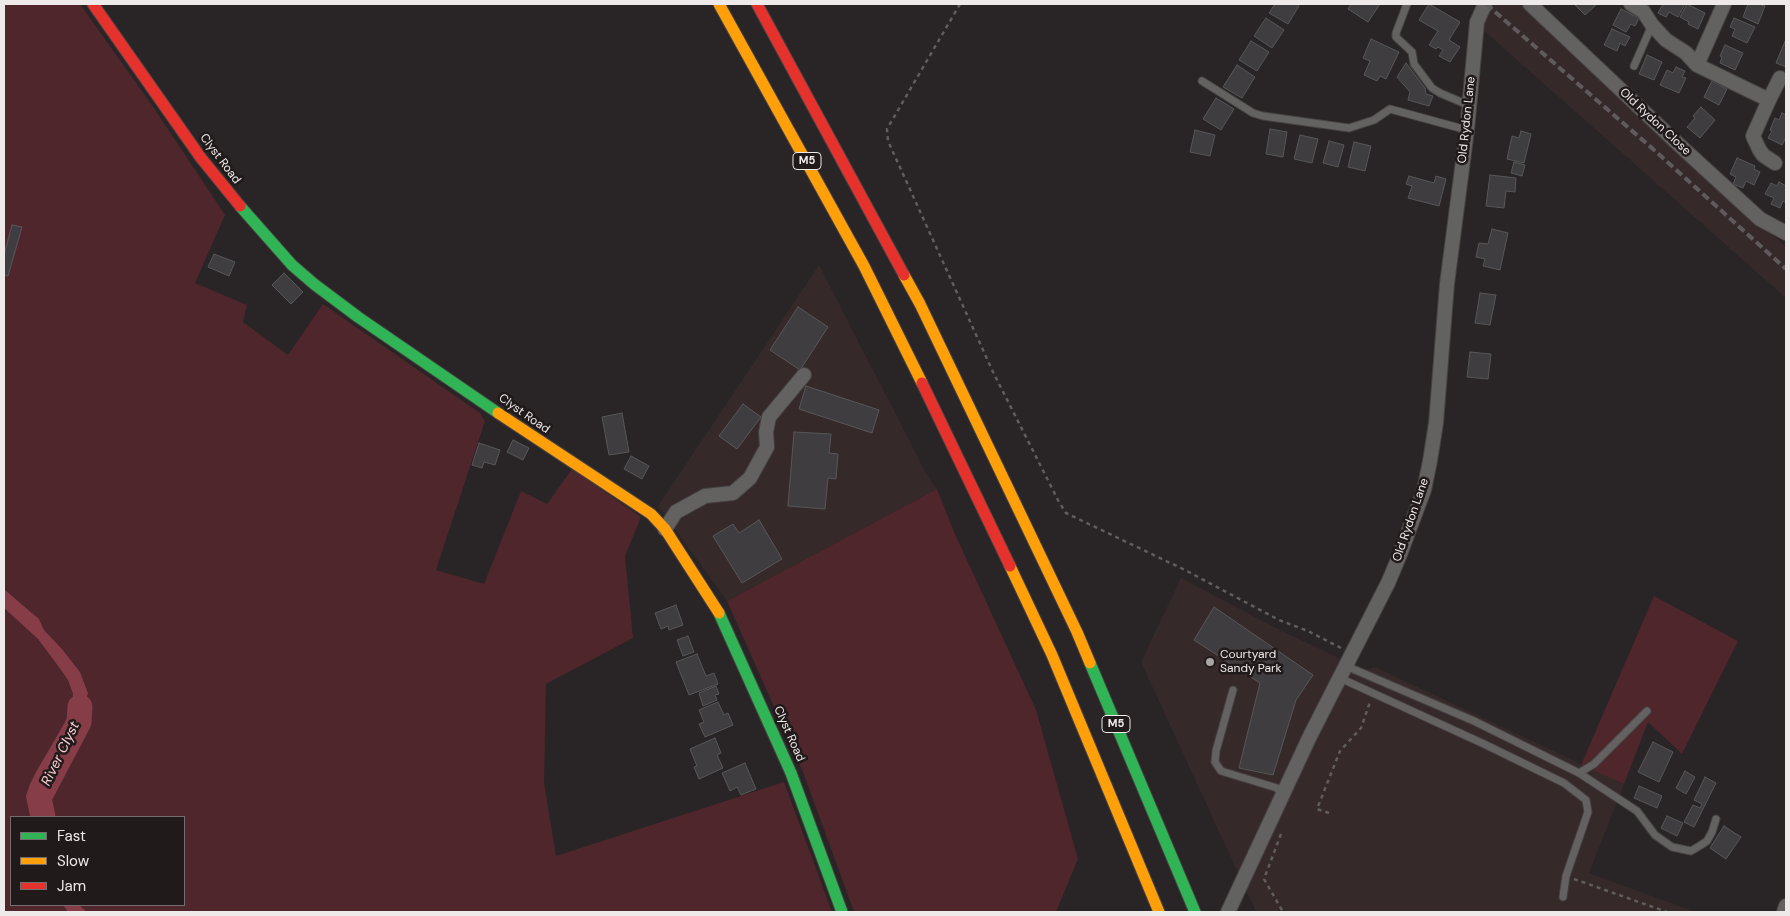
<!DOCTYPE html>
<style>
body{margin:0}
#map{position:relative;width:1790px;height:916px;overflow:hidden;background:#292425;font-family:"DM Sans",sans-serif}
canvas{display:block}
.frame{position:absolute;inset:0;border:5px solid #efeaea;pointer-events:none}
.legend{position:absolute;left:10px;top:816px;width:175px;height:90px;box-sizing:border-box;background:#211a1a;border:1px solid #736d6d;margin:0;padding:6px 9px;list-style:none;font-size:15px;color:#efeaea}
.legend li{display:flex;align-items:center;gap:10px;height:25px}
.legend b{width:25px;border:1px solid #736d6d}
</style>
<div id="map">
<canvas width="1790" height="916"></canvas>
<div class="frame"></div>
<ul class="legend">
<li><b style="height:6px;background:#30b455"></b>Fast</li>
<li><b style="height:6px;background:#ff9f0a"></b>Slow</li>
<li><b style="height:6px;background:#e5322d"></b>Jam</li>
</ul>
</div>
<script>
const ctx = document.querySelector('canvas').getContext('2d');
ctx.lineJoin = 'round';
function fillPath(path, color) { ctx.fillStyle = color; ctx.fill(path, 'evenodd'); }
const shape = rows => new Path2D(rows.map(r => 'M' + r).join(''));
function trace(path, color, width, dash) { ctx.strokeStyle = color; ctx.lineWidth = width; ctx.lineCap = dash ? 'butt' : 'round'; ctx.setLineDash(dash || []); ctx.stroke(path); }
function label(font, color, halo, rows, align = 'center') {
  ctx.font = font + ' "DM Sans",sans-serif'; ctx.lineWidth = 5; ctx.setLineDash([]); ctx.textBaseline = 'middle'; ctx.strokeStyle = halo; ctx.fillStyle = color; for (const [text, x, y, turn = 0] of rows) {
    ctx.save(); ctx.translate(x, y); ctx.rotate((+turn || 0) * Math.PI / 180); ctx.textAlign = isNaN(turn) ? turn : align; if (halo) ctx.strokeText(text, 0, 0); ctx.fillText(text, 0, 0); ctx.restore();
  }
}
fillPath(shape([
 [1492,4,1523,4,1786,247,1786,298,1482,29],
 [819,265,926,473,937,489,727,601,658,506],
 [1181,578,1278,629,1364,670,1375,667,1624,784,1589,873,1695,912,1256,912,1141,662]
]), '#36292a');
fillPath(shape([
 [4,4,80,4,154,108,225,215,195,283,247,305,243,322,288,355,323,304,480,413,485,421,436,570,484,584,521,491,547,504,572,469,641,517,625,556,633,638,546,684,544,782,556,856,784,782,832,912,87,912,79,905,184,905,184,817,40,817,39,814,36,795,47,768,79,724,88,693,80,672,62,649,44,630,39,619,4,589],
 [937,489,955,534,1036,710,1078,859,1056,912,854,912,803,772,727,601],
 [1654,596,1738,641,1682,754,1648,722,1624,784,1581,765],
 [4,608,38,639,61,670,68,680,73,694,71,712,30,784,28,807,31,817,11,817,11,905,63,905,68,912,4,912]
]), '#4e262c');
fillPath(shape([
 [4,589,39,619,44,630,62,649,80,672,88,693,79,724,47,768,36,795,40,817,31,817,26,796,30,784,36,772,71,712,73,694,68,680,61,670,38,639,4,608],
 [63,905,79,905,87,912,68,912]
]), '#863d48');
trace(shape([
 [43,817,39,798,79,722,80,707]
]), '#863d48', 25);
const building = shape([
 [1275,4,1296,4,1299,6,1288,24,1269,13,1275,4],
 [1351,4,1380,4,1368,22,1348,9,1351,4],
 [1429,4,1460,22,1449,40,1460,47,1450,62,1439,56,1443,50,1438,47,1436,49,1429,45,1438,31,1419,20,1429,4],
 [1574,4,1597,4,1585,15,1574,4],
 [1663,4,1685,4,1678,17,1669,12,1666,17,1658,13,1663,4],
 [1687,4,1705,13,1698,29,1688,24,1689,22,1680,17,1687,4],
 [1748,4,1759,4,1765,6,1758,24,1743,17,1748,4],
 [1621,9,1639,18,1635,26,1631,24,1626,32,1613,25,1621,9],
 [1266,18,1284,30,1272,48,1254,36,1266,18],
 [1734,18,1755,27,1747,43,1732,36,1735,29,1730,27,1734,18],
 [1612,29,1630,37,1625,46,1620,43,1617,51,1604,45,1612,29],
 [1371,39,1399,52,1386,79,1380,76,1377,81,1364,75,1370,61,1363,58,1371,39],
 [1786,39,1786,67,1776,63,1786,39],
 [1251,41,1269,52,1257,71,1239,60,1251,41],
 [1725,45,1743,53,1735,70,1720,63,1722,57,1720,56,1725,45],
 [1647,55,1662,62,1654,80,1639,74,1647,55],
 [1406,63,1425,88,1426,94,1433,96,1429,106,1408,100,1410,92,1397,77,1406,63],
 [1237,65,1255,77,1242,98,1223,87,1237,65],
 [1676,67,1685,71,1682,77,1686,78,1679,93,1660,85,1667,70,1673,73,1676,67],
 [1712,81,1727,89,1719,105,1704,97,1712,81],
 [1216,98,1234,109,1221,130,1203,119,1216,98],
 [1701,107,1715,120,1700,138,1687,127,1695,118,1693,116,1701,107],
 [1782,113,1786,115,1786,137,1782,145,1768,138,1772,131,1770,130,1775,118,1779,120,1782,113],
 [1270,129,1287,132,1283,157,1266,154,1270,129],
 [1195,130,1215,135,1210,156,1190,152,1195,130],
 [1521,131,1531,134,1524,163,1507,159,1512,136,1519,138,1521,131],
 [1300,135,1318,139,1312,163,1294,159,1300,135],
 [1329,141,1344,145,1338,167,1323,163,1329,141],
 [1354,142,1371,146,1365,171,1348,167,1354,142],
 [1737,158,1755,166,1754,169,1760,172,1754,185,1746,181,1743,188,1733,184,1736,177,1730,174,1737,158],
 [1514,162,1525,165,1522,176,1511,173,1514,162],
 [1490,175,1516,178,1515,192,1506,191,1504,208,1486,206,1490,175],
 [1409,176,1434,183,1436,176,1446,179,1439,206,1408,198,1412,186,1406,184,1409,176],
 [1779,182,1786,186,1786,203,1783,201,1780,208,1771,204,1774,198,1765,194,1771,183,1777,186,1779,182],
 [12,225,22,227,8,276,4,275,4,255,12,225],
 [1492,229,1508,233,1500,270,1483,266,1485,259,1476,257,1479,243,1488,244,1492,229],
 [214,254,235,262,229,276,208,267,214,254],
 [284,273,303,292,291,304,272,285,284,273],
 [1480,293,1496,295,1490,325,1475,323,1480,293],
 [798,307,828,327,800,370,770,350,798,307],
 [1470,352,1491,354,1488,379,1467,377,1470,352],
 [806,386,879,410,872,433,799,409,806,386],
 [743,404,761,417,737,449,719,436,743,404],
 [622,413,629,452,609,455,602,417,622,413],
 [794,432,831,434,829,453,838,454,836,479,828,478,825,509,788,506,794,432],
 [513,440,529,448,523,460,507,452,513,440],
 [479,443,500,450,495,465,484,462,482,468,472,465,479,443],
 [631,456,649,466,642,479,624,469,631,456],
 [759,520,782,559,742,583,713,536,733,524,739,533,759,520],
 [676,605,683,625,669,630,668,626,661,629,655,613,676,605],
 [1214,607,1313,675,1296,700,1273,775,1239,768,1260,683,1194,640,1214,607],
 [688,636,694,652,683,656,677,640,688,636],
 [697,654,706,676,714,673,718,684,689,695,676,662,697,654],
 [716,686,719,694,715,695,717,700,703,706,699,693,716,686],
 [718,702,724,715,728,713,733,725,705,737,699,724,704,722,699,710,718,702],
 [715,738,721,753,717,755,723,768,699,779,694,767,697,766,690,749,715,738],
 [1653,742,1673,752,1659,782,1638,772,1653,742],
 [745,763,756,789,741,795,737,787,730,791,722,773,745,763],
 [1685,771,1695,777,1686,794,1676,788,1685,771],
 [1705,777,1716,783,1694,827,1684,822,1693,805,1700,808,1702,804,1694,800,1705,777],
 [1639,786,1662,796,1657,808,1634,798,1639,786],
 [1667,816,1683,823,1677,836,1661,828,1667,816],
 [1724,826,1741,837,1726,859,1710,848,1724,826]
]);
fillPath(building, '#3f3d3f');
trace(building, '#585758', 1);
const lane = shape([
 [1407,4,1396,33,1396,37,1412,52,1414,64,1432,88,1440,93,1468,105],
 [1634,66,1652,25],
 [1202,81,1253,113,1263,116,1349,128,1374,120,1390,109,1467,130],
 [1346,666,1474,721,1579,773,1594,764,1647,711],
 [1340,678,1484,744,1564,783,1586,800,1588,812,1566,876,1563,897],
 [1233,690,1216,751,1215,762,1221,771,1277,788,1282,796],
 [1579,773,1637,811,1655,835,1672,847,1691,851,1701,845,1707,841,1712,832,1716,819]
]);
const street = shape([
 [1530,4,1676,142,1760,219,1786,233],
 [1631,4,1643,11,1652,25,1666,40,1686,53,1697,65,1724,4],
 [1697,65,1769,100,1753,136,1759,149,1763,155,1775,163],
 [1769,100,1780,78],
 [665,529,676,512,705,496,733,493,750,478,767,447,766,432,769,417,804,375],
 [1228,912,1310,736,1388,583,1399,557,1424,490,1430,461,1436,423,1447,284,1467,130,1477,22,1485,4],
 [1784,912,1786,906]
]);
const fast = shape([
 [240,206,292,265,314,284,358,317,498,413],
 [719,613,791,773,842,912],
 [1090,663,1195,912]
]);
const slow = shape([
 [719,4,864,266,922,383],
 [904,275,920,304,1077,632,1090,663],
 [498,413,651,514,665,529,719,613],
 [1010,566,1052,655,1159,912]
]);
const jam = shape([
 [93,4,201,158,240,206],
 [757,4,904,275],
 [922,383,1010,566]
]);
trace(lane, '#464243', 9);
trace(street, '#464243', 16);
trace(fast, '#464243', 13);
trace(slow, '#464243', 13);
trace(jam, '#464243', 13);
trace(shape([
 [960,4,887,129,888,141,993,372,1059,502,1066,513,1185,570,1279,620,1308,631,1341,648],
 [1329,813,1317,809,1340,751,1361,728,1370,702],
 [1281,834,1264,879,1283,912],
 [1574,879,1667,912]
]), '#605d5d', 2.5, [4, 4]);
trace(lane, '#646161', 7);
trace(street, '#646161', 14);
trace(fast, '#30b455', 11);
trace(slow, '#ff9f0a', 11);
trace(jam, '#e5322d', 11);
trace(shape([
 [1486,4,1653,149,1786,269]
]), '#5f5b5c', 4, [8, 4]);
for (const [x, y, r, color] of [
 [1210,662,5,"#aaa5a5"]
]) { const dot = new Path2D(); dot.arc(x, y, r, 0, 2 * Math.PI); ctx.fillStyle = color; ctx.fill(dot); trace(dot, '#211a1a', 2); }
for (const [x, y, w] of [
 [807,161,28],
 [1116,724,28]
]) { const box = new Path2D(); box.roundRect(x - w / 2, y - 8.5, w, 17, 4); ctx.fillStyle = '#211a1a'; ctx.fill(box); trace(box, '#efeaea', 1); }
label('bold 11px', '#efeaea', null, [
 ["M5",807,161],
 ["M5",1116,724]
]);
label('12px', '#efeaea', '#211a1a', [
 ["Old Rydon Lane",1467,120,-84],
 ["Old Rydon Close",1655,122,43],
 ["Clyst Road",220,159,53],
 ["Clyst Road",524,414,35],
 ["Old Rydon Lane",1411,520,-71],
 ["Clyst Road",789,734,66]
]);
label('12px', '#efeaea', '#211a1a', [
 ["Courtyard",1220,655],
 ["Sandy Park",1220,669]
], 'left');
label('italic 14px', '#fecdd1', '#211a1a', [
 ["River Clyst",61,754,-64]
]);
</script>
